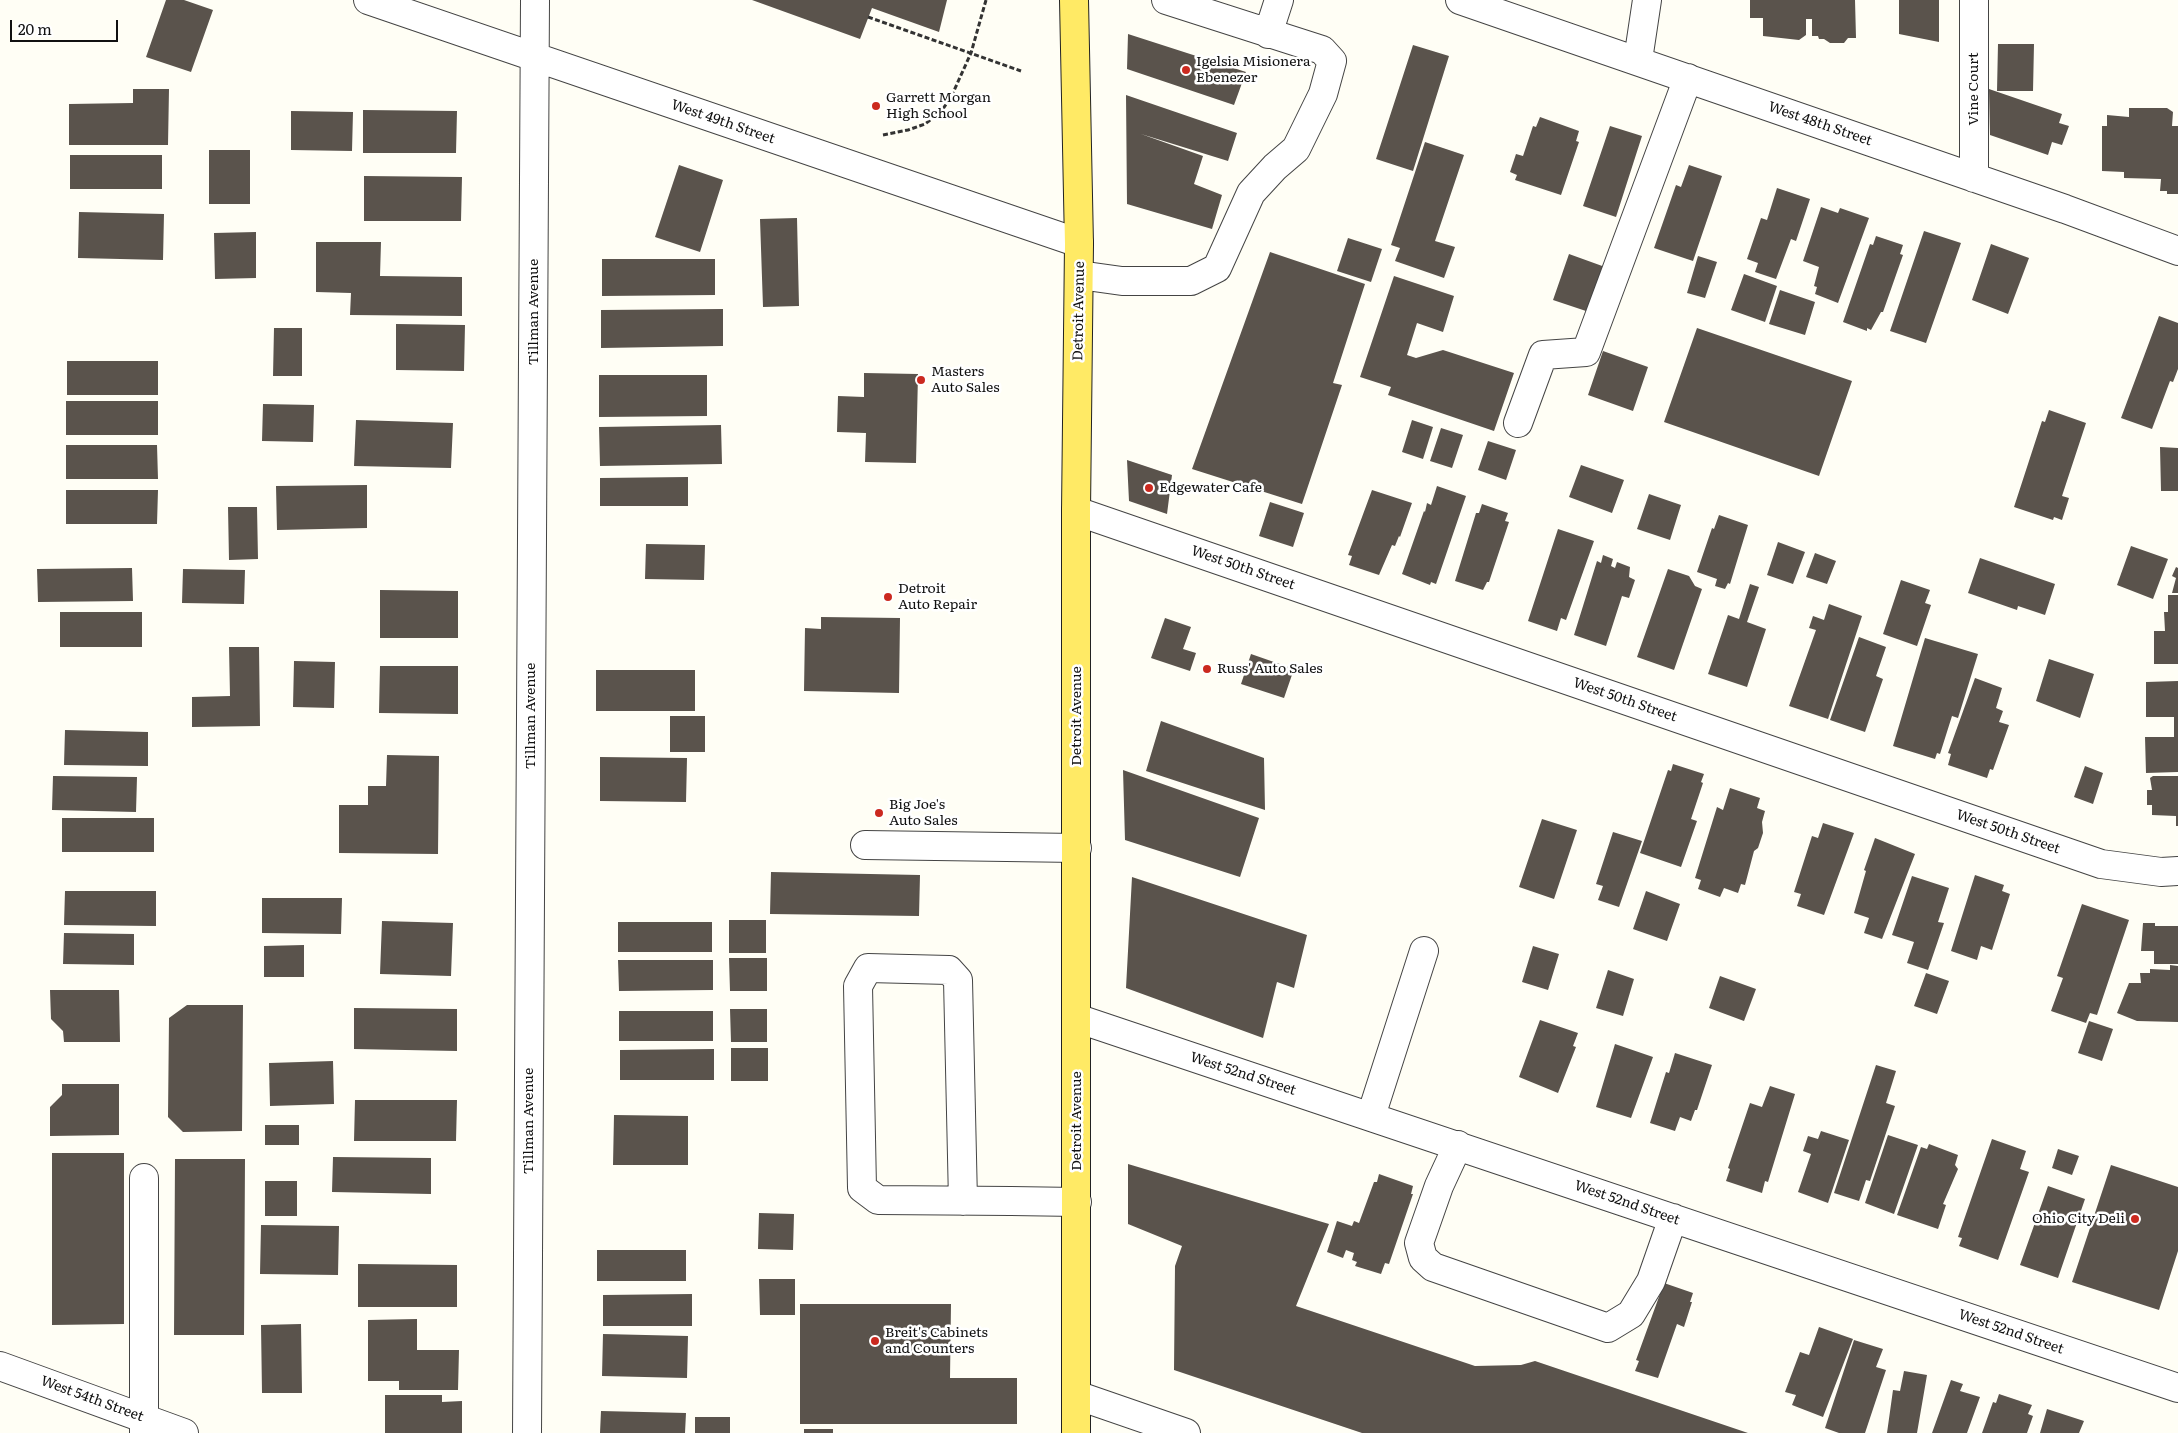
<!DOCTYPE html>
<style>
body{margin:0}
#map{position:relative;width:2178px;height:1433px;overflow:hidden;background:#fffef5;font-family:Literata,serif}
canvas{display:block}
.scale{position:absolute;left:10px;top:20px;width:108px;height:22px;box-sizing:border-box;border:2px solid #111;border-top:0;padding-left:6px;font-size:15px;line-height:18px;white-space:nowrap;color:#111;-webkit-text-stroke:4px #fff;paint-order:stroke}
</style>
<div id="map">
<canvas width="2178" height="1433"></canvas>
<div class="scale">20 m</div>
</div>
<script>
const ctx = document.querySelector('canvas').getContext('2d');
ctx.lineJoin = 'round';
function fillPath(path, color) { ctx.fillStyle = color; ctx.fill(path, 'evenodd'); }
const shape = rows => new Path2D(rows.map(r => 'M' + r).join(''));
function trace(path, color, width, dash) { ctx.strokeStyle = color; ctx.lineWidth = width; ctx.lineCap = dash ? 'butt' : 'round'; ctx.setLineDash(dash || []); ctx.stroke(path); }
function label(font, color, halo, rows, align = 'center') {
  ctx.font = font + ' Literata,serif'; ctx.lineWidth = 5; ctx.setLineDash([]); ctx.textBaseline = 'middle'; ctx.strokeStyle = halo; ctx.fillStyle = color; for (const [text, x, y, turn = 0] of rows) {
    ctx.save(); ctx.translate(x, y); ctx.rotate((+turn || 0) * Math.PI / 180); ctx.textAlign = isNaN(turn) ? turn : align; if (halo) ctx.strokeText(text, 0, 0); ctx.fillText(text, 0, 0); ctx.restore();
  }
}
fillPath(shape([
 [166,0,184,0,213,10,191,72,146,57],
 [752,0,947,0,939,32,872,8,860,39],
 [1750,0,1855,0,1856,38,1848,38,1844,43,1830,43,1824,39,1819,39,1818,36,1812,36,1812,19,1806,19,1806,35,1799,40,1763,36,1763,18,1750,18],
 [1899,0,1939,0,1939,42,1899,34],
 [1128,34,1246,72,1234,105,1127,69],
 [1998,44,2034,44,2033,91,1997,91],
 [1413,45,1449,56,1413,171,1376,159],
 [133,89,169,89,168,145,69,145,69,104,133,103],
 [1989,89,2062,114,2059,123,2069,126,2062,145,2052,142,2048,155,1990,135],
 [1126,95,1237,133,1228,161,1141,134,1203,156,1194,184,1222,195,1212,229,1127,204],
 [2129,108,2167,108,2173,112,2172,126,2178,126,2178,194,2167,194,2167,191,2160,191,2161,179,2124,178,2124,172,2102,171,2102,126,2107,126,2107,115,2129,117],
 [363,110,457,111,456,153,363,153],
 [291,111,353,112,352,151,291,150],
 [1540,117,1579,131,1576,141,1579,142,1561,195,1515,180,1517,175,1510,172,1516,154,1523,156,1533,126,1536,127],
 [1610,126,1642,136,1616,217,1583,206],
 [1425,142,1464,155,1435,241,1455,247,1444,278,1395,261,1400,248,1391,245],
 [209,150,250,150,250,204,209,204],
 [70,155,162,155,162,189,70,189],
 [679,165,723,180,700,252,655,237],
 [1689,165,1722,176,1693,261,1654,248,1676,185,1681,187],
 [364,176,462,177,461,221,364,221],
 [1777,188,1810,199,1796,241,1791,239,1776,279,1755,272,1758,263,1747,259,1761,218,1767,220],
 [1821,207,1838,213,1840,208,1869,218,1838,303,1815,294,1817,287,1814,286,1819,267,1803,261],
 [79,212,164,214,163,260,78,258],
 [797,218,799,306,763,307,760,219],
 [1924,231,1961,243,1926,343,1890,331],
 [256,232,256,278,215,279,214,233],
 [1876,236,1903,245,1900,254,1903,255,1883,312,1881,312,1871,330,1867,328,1867,331,1843,322,1870,244,1873,245],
 [1348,238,1382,249,1371,282,1337,271],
 [316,242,381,242,380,276,462,277,462,316,350,315,351,293,316,292],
 [1991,244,2029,258,2008,314,1972,300],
 [1270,252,1365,284,1333,383,1342,385,1302,504,1192,469],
 [1569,254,1605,267,1589,312,1553,300],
 [1698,256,1717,262,1705,298,1687,293],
 [602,259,715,259,715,295,602,296],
 [1744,274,1777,286,1765,322,1731,310],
 [1394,276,1454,296,1443,332,1417,323,1407,355,1416,358,1443,350,1514,373,1494,431,1388,395,1391,387,1360,377],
 [1780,290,1815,302,1805,335,1769,324],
 [723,309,723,346,601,348,601,310],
 [2159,316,2178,323,2178,369,2173,382,2170,381,2152,429,2121,418],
 [396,324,465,325,464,371,396,370],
 [274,328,302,328,302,376,273,376],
 [1697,328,1852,381,1819,476,1664,422],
 [1603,351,1648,367,1633,411,1588,395],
 [67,361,158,361,158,395,67,395],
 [864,373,918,374,916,463,865,462,866,433,837,432,838,396,864,397],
 [599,375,707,375,707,416,599,417],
 [66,401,158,401,158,435,66,435],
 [263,404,314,405,313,442,262,441],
 [2049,410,2086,423,2062,496,2069,498,2062,520,2054,517,2053,520,2014,507,2042,421,2045,422],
 [356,420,453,423,451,468,354,466],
 [1412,420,1433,427,1423,459,1402,452],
 [721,425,722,464,600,466,599,427],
 [1441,428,1463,435,1452,468,1430,461],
 [1488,441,1516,450,1506,480,1478,470],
 [66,445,157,445,158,479,66,479],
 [2160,447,2178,448,2178,491,2161,491],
 [1127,460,1172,475,1167,514,1129,501],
 [1581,465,1624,480,1612,513,1569,497],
 [688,477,688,506,600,506,600,478],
 [367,485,367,528,277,530,276,486],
 [1437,486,1466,496,1436,584,1431,582,1430,585,1402,574,1424,511,1425,512,1427,503,1431,505],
 [66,490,158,490,157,524,66,524],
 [1372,490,1412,503,1400,537,1399,536,1395,546,1392,545,1379,575,1349,565,1352,556,1348,555],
 [1649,494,1681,505,1670,540,1637,529],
 [1270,502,1304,513,1293,547,1259,536],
 [1482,504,1508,513,1505,521,1509,522,1489,582,1487,582,1483,590,1455,581,1476,513,1479,513],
 [228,507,257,507,258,559,229,560],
 [1719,515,1748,525,1730,584,1728,583,1725,589,1715,586,1717,579,1697,572,1712,528,1714,529],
 [1558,529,1594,541,1566,620,1561,618,1557,631,1528,621],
 [1778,542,1805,552,1793,584,1767,575],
 [646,544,705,545,704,580,645,579],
 [2131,546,2168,559,2153,599,2117,585],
 [1815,553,1836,561,1827,584,1806,577],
 [1603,555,1613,559,1611,566,1615,568,1617,562,1630,567,1629,577,1635,580,1629,598,1622,596,1606,646,1574,635,1597,561,1601,563],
 [1980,558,2055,584,2045,615,2018,606,2017,610,1968,593],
 [2176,567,2178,568,2178,593,2172,593,2176,578,2172,576],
 [132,568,133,601,38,602,37,569],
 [183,569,245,570,244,604,182,603],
 [1668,569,1689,576,1695,586,1702,589,1674,670,1637,657],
 [1901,580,1930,590,1925,603,1931,605,1917,646,1883,634],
 [1750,584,1759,587,1747,622,1766,629,1747,687,1708,674,1728,615,1739,619],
 [380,590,458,591,458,638,380,638],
 [2168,595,2178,595,2178,664,2154,664,2154,631,2165,631,2164,612,2168,612],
 [1829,604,1862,616,1828,719,1789,706,1816,630,1809,628,1813,616,1824,620],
 [60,612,142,612,142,647,60,647],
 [821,617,900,618,899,693,804,691,805,628,821,629],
 [1165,618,1191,627,1183,649,1196,653,1190,671,1151,658],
 [1859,637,1886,647,1876,676,1883,679,1865,732,1830,720],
 [1925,638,1978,654,1958,718,1952,716,1940,754,1937,753,1935,759,1893,746],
 [229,647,259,647,260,726,192,727,192,697,230,696],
 [1251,654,1294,669,1284,698,1241,684],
 [2049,659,2094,674,2080,718,2036,701],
 [294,661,335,662,334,708,293,707],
 [380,666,458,666,458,714,379,713],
 [596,670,695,670,695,711,596,711],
 [1975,678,2002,688,1996,708,2003,711,1999,722,2009,725,1993,770,1990,769,1987,778,1948,765,1951,754,1948,753],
 [2178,681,2178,772,2146,773,2145,737,2174,737,2174,717,2146,717,2146,682],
 [670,716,705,716,705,752,670,752],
 [1161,721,1264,758,1265,810,1146,771],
 [65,730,148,732,148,766,64,765],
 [387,755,439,756,438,854,339,853,339,805,368,805,368,786,386,786],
 [600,757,687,758,686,802,600,801],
 [1673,764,1704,774,1701,782,1703,783,1691,819,1697,821,1681,867,1640,853,1668,770,1671,771],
 [2085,766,2103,773,2093,804,2074,797],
 [1123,770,1259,818,1240,877,1125,840],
 [53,776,137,777,136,812,52,810],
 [2153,776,2178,776,2178,826,2176,826,2176,816,2152,815,2152,805,2147,805,2147,790,2152,790,2150,778],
 [1730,788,1760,798,1757,808,1765,811,1762,822,1763,833,1758,848,1754,851,1745,885,1741,884,1738,893,1724,888,1720,897,1698,889,1701,880,1695,878,1717,807,1723,810],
 [62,818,154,818,154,852,62,852],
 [1542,819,1577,830,1554,899,1519,887],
 [1823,823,1854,833,1824,915,1797,906,1801,894,1794,892,1812,836,1818,838],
 [1613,832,1642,841,1619,907,1598,900,1603,886,1596,884],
 [1875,838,1915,854,1882,939,1864,933,1869,918,1854,913,1866,871,1864,870],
 [771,872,920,875,919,916,770,914],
 [1975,875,2004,885,2002,891,2010,894,1992,950,1981,946,1977,960,1951,951],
 [1912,876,1949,888,1938,922,1944,923,1928,970,1907,963,1914,942,1892,935],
 [1132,877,1307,935,1294,988,1277,982,1263,1038,1126,988],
 [65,891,156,891,156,926,64,925],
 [1646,891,1680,904,1667,941,1633,929],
 [262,898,342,898,341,934,262,933],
 [2082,904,2129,920,2097,1015,2090,1013,2086,1023,2051,1011,2063,978,2057,976],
 [729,920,766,920,766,953,729,953],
 [382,921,453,923,451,976,380,974],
 [618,922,712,922,712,952,618,952],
 [2143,923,2155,923,2155,926,2178,926,2178,964,2154,964,2154,951,2141,951],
 [64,933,134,934,134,965,63,964],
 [304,945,304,977,264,977,264,946],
 [1533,946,1559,954,1548,990,1522,982],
 [729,958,767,958,767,991,730,991],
 [618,960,713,960,713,990,619,991],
 [2170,965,2178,966,2178,1022,2137,1021,2117,1013,2129,983,2141,983,2140,973,2150,973,2150,969,2170,970],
 [1608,970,1634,979,1623,1016,1596,1008],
 [1926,973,1949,981,1937,1014,1914,1006],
 [1720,976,1756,989,1744,1021,1709,1008],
 [50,990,119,990,120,1042,64,1042,63,1031,51,1019],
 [187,1005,243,1005,242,1131,183,1132,168,1117,169,1018],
 [354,1008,457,1009,457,1051,354,1049],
 [730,1009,767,1009,767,1042,731,1042],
 [619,1011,713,1011,713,1041,619,1041],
 [1540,1020,1578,1033,1573,1046,1576,1047,1558,1093,1519,1077],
 [2089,1021,2113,1029,2102,1061,2078,1053],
 [1615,1044,1653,1057,1631,1118,1596,1107],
 [731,1048,768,1048,768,1081,731,1081],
 [714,1049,714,1080,620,1080,620,1050],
 [1675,1053,1712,1065,1697,1110,1695,1110,1691,1121,1680,1117,1675,1131,1650,1123,1666,1072,1669,1073],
 [333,1061,334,1104,270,1106,269,1063],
 [1876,1065,1896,1071,1886,1103,1895,1106,1870,1181,1866,1180,1859,1201,1834,1193],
 [62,1084,119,1084,119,1135,50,1136,50,1107,62,1095],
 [1770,1086,1795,1094,1768,1182,1765,1181,1762,1193,1726,1181,1730,1169,1728,1168,1750,1103,1762,1107],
 [355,1100,457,1100,456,1141,354,1141],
 [614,1115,688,1116,688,1165,613,1165],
 [265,1125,299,1125,299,1145,265,1145],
 [1821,1131,1849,1140,1828,1203,1798,1192,1811,1154,1803,1151,1808,1136,1818,1139],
 [1888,1135,1918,1145,1894,1214,1865,1203],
 [1992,1139,2026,1151,2020,1169,2029,1172,1998,1260,1959,1246,1962,1238,1958,1237],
 [1929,1144,1958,1155,1955,1165,1958,1169,1943,1204,1946,1205,1938,1229,1897,1215,1921,1147,1927,1149],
 [2058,1149,2079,1156,2072,1175,2052,1168],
 [52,1153,124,1153,124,1324,52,1325],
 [333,1157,431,1158,431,1194,332,1192],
 [175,1159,245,1159,244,1335,174,1335],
 [1128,1164,1329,1224,1296,1306,1475,1366,1521,1365,1535,1361,1748,1433,1362,1433,1174,1370,1175,1266,1182,1246,1128,1224],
 [2111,1165,2178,1187,2178,1251,2159,1310,2072,1282],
 [1379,1174,1413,1186,1411,1194,1413,1194,1389,1264,1385,1263,1381,1274,1355,1266,1357,1262,1352,1260,1354,1253,1346,1250,1343,1258,1327,1252,1337,1221,1352,1226,1354,1221,1359,1223,1374,1182,1377,1182],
 [265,1181,297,1181,297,1216,265,1216],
 [2048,1186,2085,1199,2058,1278,2020,1265],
 [759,1213,794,1214,793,1250,758,1249],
 [261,1225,339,1226,338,1275,260,1274],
 [597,1250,686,1250,686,1281,597,1281],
 [358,1264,457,1265,457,1307,358,1307],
 [759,1279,795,1279,795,1315,760,1315],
 [1664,1283,1693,1293,1690,1302,1692,1302,1684,1327,1677,1324,1658,1378,1635,1371,1639,1361,1636,1360],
 [692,1294,692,1326,603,1326,603,1295],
 [800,1304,951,1304,950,1378,1017,1378,1017,1424,800,1424],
 [417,1319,417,1350,459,1350,458,1390,399,1390,399,1381,368,1381,368,1320],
 [301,1324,302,1393,262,1393,261,1325],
 [1819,1327,1853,1339,1823,1417,1792,1405,1796,1395,1785,1392,1800,1352,1809,1355],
 [603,1334,688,1336,687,1378,602,1376],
 [1854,1340,1883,1349,1876,1367,1886,1370,1865,1433,1839,1433,1825,1428],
 [1904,1371,1927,1375,1917,1433,1887,1433,1893,1390,1900,1391],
 [1951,1380,1963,1384,1960,1391,1980,1397,1967,1433,1932,1433],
 [1999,1394,2032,1405,2028,1414,2033,1416,2027,1433,1982,1433,1993,1402,1996,1403],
 [385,1395,442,1395,442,1402,462,1401,462,1433,385,1433],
 [2047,1409,2084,1421,2079,1433,2040,1433],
 [601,1411,686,1413,685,1433,600,1433],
 [695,1417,730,1417,730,1433,695,1433],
 [804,1429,833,1429,833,1433,804,1433]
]), '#5a534c');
const minor = shape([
 [368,0,1079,243],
 [1460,0,2065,209,2178,251],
 [1268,34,1279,0],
 [1638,60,1647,0],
 [1974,178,1974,0],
 [1079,275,1122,281,1191,281,1217,268,1251,193,1275,167,1296,149,1323,94,1332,61,1322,50,1166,0],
 [1518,423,1543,355,1586,352,1688,78],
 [1076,511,2101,864,2161,872,2178,871],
 [865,845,1077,848],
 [1076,1018,2178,1388],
 [1371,1116,1424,951],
 [1458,1145,1439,1186,1419,1243,1423,1258,1433,1267,1608,1328,1631,1314,1651,1281,1673,1218],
 [144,1178,144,1433],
 [963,1201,958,980,949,970,868,968,858,986,862,1188,878,1200,1011,1201,1077,1202],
 [0,1366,184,1433],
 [1076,1395,1186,1433],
 [527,1433,535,0]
]);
const major = shape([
 [1074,0,1079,244,1076,511,1076,1433]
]);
trace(minor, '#444', 30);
trace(major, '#222', 30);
trace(shape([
 [868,17,1021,71],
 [883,135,908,130,925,124,941,112,952,95,971,53,986,0]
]), '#333', 3, [5, 2.5]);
trace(minor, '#fff', 28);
trace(major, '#ffea65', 28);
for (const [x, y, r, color] of [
 [1186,70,5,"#cb291f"],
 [876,106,5,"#cb291f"],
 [921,380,5,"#cb291f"],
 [1149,488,5,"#cb291f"],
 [888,597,5,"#cb291f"],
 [1207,669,5,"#cb291f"],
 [879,813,5,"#cb291f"],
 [2135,1219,5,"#cb291f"],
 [875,1341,5,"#cb291f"]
]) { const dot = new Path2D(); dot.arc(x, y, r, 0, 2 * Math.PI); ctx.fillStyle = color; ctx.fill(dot); trace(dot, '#fff', 2); }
label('14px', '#111', '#fff', [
 ["Igelsia Misionera",1196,62],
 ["Ebenezer",1196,78],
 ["Garrett Morgan",886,98],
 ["High School",886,114],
 ["Masters",931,372],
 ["Auto Sales",931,388],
 ["Edgewater Cafe",1159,488],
 ["Detroit",898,589],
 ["Auto Repair",898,605],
 ["Russ' Auto Sales",1217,669],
 ["Big Joe's",889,805],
 ["Auto Sales",889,821],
 ["Ohio City Deli",2125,1219,"right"],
 ["Breit's Cabinets",885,1333],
 ["and Counters",885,1349]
], 'left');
label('14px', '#111', '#fff', [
 ["Vine Court",1974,89,-90],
 ["West 49th Street",723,122,19],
 ["West 48th Street",1820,124,19],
 ["Detroit Avenue",1079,311,-89],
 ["Tillman Avenue",534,312,-90],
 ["West 50th Street",1243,568,19],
 ["West 50th Street",1625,700,19],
 ["Tillman Avenue",531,716,-90],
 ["Detroit Avenue",1077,716,-90],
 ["West 50th Street",2008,832,19],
 ["West 52nd Street",1243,1074,18],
 ["Tillman Avenue",529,1121,-90],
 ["Detroit Avenue",1077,1121,-90],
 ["West 52nd Street",1627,1203,19],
 ["West 52nd Street",2011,1332,19],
 ["West 54th Street",92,1399,20]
]);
</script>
